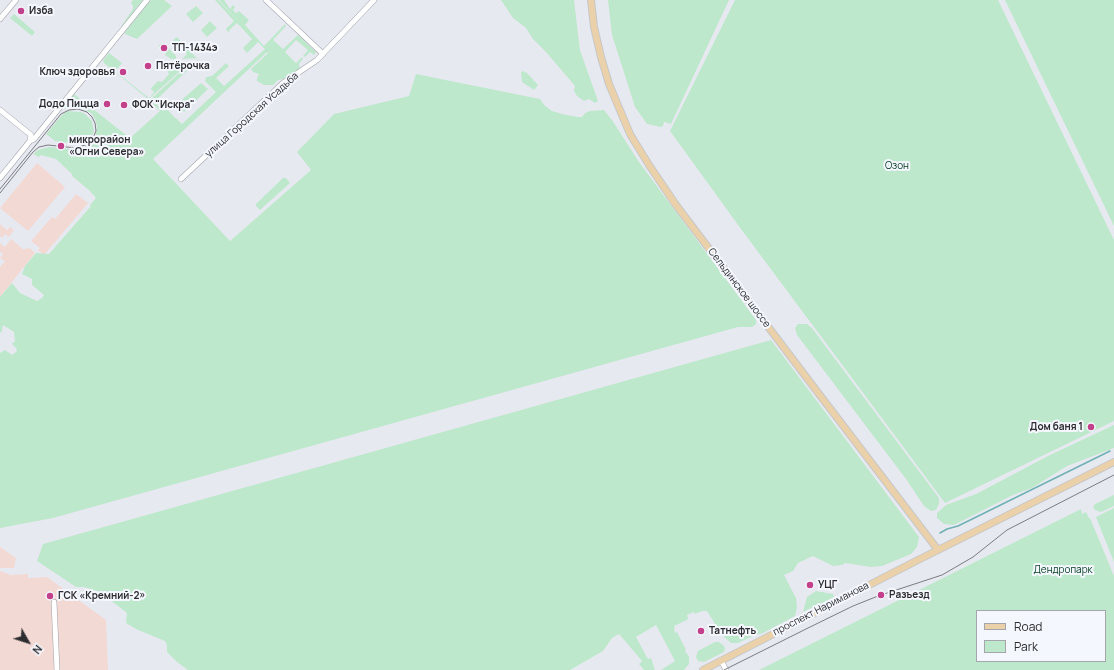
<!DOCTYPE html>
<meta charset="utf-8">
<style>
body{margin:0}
#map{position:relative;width:1114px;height:670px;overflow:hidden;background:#e7e9f1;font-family:Manrope,sans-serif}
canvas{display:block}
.legend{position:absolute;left:976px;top:610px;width:130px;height:52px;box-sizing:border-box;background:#f5f7fe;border:1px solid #a5a6ac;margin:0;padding:5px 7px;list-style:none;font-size:12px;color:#2d2d30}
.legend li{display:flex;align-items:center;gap:8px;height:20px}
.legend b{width:20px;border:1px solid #a5a6ac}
.north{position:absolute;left:8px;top:622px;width:40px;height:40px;-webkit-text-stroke:3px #f5f7fe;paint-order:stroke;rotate:129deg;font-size:11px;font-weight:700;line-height:16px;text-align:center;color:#2d2d30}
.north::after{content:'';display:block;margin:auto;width:14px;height:18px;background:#2d2d30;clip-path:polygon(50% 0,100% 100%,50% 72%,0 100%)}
</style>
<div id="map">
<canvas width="1114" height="670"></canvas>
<ul class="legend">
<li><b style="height:5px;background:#ead1a9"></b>Road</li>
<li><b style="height:11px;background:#bee8cb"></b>Park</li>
</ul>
<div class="north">N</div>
</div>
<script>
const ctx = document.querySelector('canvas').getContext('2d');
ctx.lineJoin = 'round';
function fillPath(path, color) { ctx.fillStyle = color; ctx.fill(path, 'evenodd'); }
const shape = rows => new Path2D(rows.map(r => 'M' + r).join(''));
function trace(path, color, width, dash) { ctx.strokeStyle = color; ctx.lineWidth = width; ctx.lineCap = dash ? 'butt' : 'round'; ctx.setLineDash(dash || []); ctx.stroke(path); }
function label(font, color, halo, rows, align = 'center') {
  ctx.font = font + ' Manrope,sans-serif'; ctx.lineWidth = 4; ctx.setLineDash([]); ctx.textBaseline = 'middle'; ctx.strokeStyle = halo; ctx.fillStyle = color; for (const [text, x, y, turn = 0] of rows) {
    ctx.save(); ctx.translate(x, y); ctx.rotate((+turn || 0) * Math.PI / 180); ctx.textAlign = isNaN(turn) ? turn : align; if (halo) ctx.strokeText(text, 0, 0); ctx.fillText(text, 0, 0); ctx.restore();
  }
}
fillPath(shape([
 [37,163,65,187,28,231,0,208],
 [76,194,88,203,44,255,38,250,40,248,31,241,52,217,55,219],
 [0,224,7,230,10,227,14,230,9,237,5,234,2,238,0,236],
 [11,239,24,250,26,248,31,249,35,253,0,297,0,267,5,261,0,258,3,254,0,252,0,243,5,247],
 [0,547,16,558,14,568,0,568],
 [0,571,11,575,28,574,28,578,47,577,106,620,108,670,0,670]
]), '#f3d9d4');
fillPath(shape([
 [133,0,143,0,123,25,122,25,133,9,133,6,131,3],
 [151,0,164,0,172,6,137,39,125,34,125,32],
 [215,0,218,0,240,23,219,0,224,0,230,9,233,5,235,7,233,10,236,13,239,11,249,20,245,25,264,46,285,24,286,26,273,40,283,49,298,35,316,52,314,55,310,52,305,57,303,56,308,50,296,40,285,52,296,63,302,57,303,59,299,64,300,69,283,79,278,80,273,85,264,85,257,81,257,78,259,74,253,72,251,69,268,53,267,52,153,159,230,241,311,170,297,152,334,114,409,96,416,74,540,99,544,105,552,111,562,114,578,117,582,117,585,113,590,111,604,110,612,120,639,162,756,320,756,324,752,327,738,327,53,518,0,528,0,353,5,350,12,355,17,351,16,348,13,345,12,343,15,342,14,332,3,325,2,331,0,333,0,297,12,283,20,293,37,301,42,298,44,295,32,285,32,279,22,274,25,266,36,253,49,254,91,206,90,205,96,198,90,191,72,176,72,174,56,159,41,155,39,157,33,154,38,150,49,147,78,150,91,144,95,139,97,126,95,119,91,113,80,108,74,107,66,109,63,108,74,94,130,138,160,111,148,99,115,72,116,72,149,98,150,97,163,111,167,109,175,118,176,118,182,124,216,92,205,81,206,77,212,76,226,63,229,66,216,78,224,86,265,49,258,42,247,53,243,48,252,39,237,23,229,30,230,31,228,32,226,29,234,21],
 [501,0,574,0,580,50,598,101,595,103,589,99,584,101,577,96,574,91,575,86,546,52,533,39,526,28,513,18],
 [608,0,729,0,671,124,664,122,663,126,661,127,647,124,635,107,612,35],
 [735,0,998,0,1114,240,1114,421,945,503,741,229,670,131],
 [1005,0,1114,0,1114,226],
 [196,6,203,13,193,22,186,14],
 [14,14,35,32,32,36,10,18],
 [210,21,217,28,207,37,201,30],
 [177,37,205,67,209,68,207,69,197,58,182,59,187,54,173,40],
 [162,43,165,44,176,56,176,59,171,59,165,55,168,49,163,45,160,47,158,46],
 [109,53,122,63,117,69,112,70,104,63,103,60],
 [189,64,194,64,197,66,191,67,155,101,152,98],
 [170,66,175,66,180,71,151,97,151,96,154,92,151,89,151,88,158,81,162,82,169,74,167,70],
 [523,71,527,73,538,85,534,90,522,82,521,72],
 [201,83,208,89,184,112,177,104],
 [67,111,81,112,85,114,92,121,94,132,88,142,77,144,55,141,46,134,62,115],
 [283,178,286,178,290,183,260,210,256,206,256,204],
 [798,324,807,324,812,328,939,498,939,504,936,510,931,511,924,506,906,479,797,335,795,328],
 [771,340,919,537,917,547,911,554,882,566,871,567,845,563,842,565,833,566,813,556,798,563,793,571,784,575,796,598,797,607,795,616,763,633,753,636,738,643,731,643,722,635,707,611,702,611,695,614,694,612,687,615,688,618,687,620,674,626,675,628,674,629,675,633,677,632,686,650,685,651,689,657,689,664,684,670,661,670,675,661,656,625,636,637,648,659,651,658,655,670,644,670,639,664,642,661,619,634,612,638,603,651,570,670,188,670,177,662,167,652,167,645,165,641,138,630,126,623,127,613,100,592,84,587,76,587,37,561,43,544],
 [1114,425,1114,448,1067,466,1032,488,1013,495,954,525,944,524,937,518,937,513,946,505,976,494,1050,455],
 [1114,495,1114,506,1101,512,1095,510,1093,507,1095,504],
 [1114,508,1114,562,1096,517],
 [1081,509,1082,514,1086,512,1089,518,1090,518,1114,576,1114,670,759,670],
 [977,611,1105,611,1105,661,977,661],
 [816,591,833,594,834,597,803,612,807,597],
 [715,642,719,642,723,645,725,648,724,652,704,662,698,661,696,657,698,651]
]), '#bee8cb');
trace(shape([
 [940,533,947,529,958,526,1110,451]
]), '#6fb1b3', 1.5);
const minor = shape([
 [266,0,323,54],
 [0,19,16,0],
 [0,110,31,135,30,141],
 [0,178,30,141,34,139,147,0],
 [181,179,283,83,317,60,374,0],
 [54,602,57,670],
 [721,660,726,670]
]);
const major = shape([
 [591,0,594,27,601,57,609,84,630,134,649,165,676,205,819,394,938,550],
 [703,670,918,560,1114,462]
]);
trace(minor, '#a1a3aa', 6);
trace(major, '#c8c8c9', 8);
trace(minor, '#fff', 5);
trace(major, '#ead1a9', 6);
trace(shape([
 [0,189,61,114,69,110,78,109,87,112,92,117,95,123,96,131,93,138,88,144,76,148,48,145,39,147,33,152,0,193],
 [724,670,808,628,853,606,878,596,942,575,973,557,1007,530,1114,475]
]), '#7b7c81', 1);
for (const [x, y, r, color] of [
 [21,11,4,"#c3418a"],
 [164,48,4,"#c3418a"],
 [148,66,4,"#c3418a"],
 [123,72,4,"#c3418a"],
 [107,104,4,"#c3418a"],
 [124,105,4,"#c3418a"],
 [61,146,4,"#c3418a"],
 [1091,427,4,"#c3418a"],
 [810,585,4,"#c3418a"],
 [881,595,4,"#c3418a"],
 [50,596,4,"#c3418a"],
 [701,631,4,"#c3418a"]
]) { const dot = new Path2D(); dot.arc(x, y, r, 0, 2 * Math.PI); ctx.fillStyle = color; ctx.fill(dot); trace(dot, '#f5f7fe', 1.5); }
label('bold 10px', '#2d2d30', '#f5f7fe', [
 ["Изба",29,11],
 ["ТП-1434э",172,48],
 ["Пятёрочка",156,66],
 ["Ключ здоровья",115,72,"right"],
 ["Додо Пицца",99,104,"right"],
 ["ФОК \"Искра\"",132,105],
 ["микрорайон",69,140],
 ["«Огни Севера»",69,152],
 ["Дом баня 1",1083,427,"right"],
 ["УЦГ",818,585],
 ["Разъезд",889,595],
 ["ГСК «Кремний-2»",58,596],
 ["Татнефть",709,631]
], 'left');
label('10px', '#2d2d30', '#f5f7fe', [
 ["улица Городская Усадьба",252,115,-42],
 ["Сельдинское шоссе",739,288,53],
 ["проспект Нариманова",821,609,-27]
]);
label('10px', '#003a1c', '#f5f7fe', [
 ["Озон",897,166],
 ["Дендропарк",1063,570]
]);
</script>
